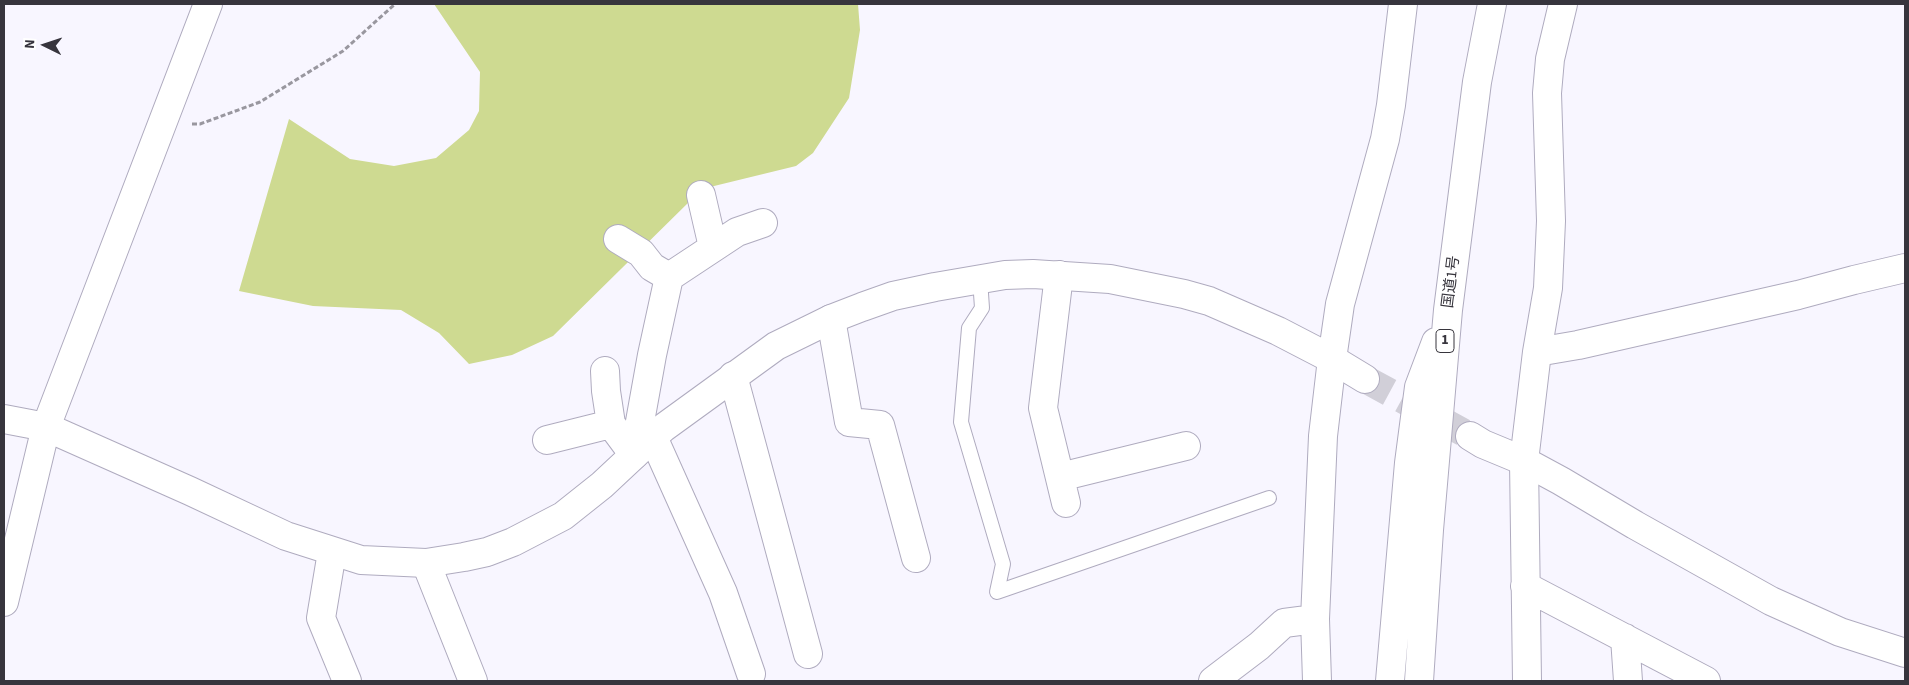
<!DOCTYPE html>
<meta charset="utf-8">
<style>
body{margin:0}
#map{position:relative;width:1909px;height:685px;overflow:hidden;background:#f8f6ff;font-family:"Source Sans 3",sans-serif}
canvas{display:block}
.frame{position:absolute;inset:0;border:5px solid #37353d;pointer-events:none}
.north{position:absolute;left:20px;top:20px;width:50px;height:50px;-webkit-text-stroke:4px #fff;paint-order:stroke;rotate:274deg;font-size:14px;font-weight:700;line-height:20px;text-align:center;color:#37353d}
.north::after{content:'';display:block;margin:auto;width:18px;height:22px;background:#37353d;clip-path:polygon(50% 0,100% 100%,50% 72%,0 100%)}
</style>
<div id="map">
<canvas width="1909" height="685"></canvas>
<div class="frame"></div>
<div class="north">N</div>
</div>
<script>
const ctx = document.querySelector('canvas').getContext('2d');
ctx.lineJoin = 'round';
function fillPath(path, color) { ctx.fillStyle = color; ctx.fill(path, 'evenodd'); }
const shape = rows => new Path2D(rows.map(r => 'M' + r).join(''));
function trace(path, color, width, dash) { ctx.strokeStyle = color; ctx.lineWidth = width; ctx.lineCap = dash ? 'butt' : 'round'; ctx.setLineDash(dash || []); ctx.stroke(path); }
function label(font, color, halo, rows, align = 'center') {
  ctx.font = font + ' "Source Sans 3","Noto Sans JP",sans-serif'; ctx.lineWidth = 4; ctx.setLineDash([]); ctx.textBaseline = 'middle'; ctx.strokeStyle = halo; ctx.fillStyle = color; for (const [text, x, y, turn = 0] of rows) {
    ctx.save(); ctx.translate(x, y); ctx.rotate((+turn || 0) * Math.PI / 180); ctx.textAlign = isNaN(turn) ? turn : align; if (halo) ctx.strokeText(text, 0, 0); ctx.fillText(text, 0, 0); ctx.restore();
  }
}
fillPath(shape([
 [434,4,858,4,860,30,849,98,813,153,796,166,710,187,690,201,553,336,512,355,469,364,439,333,401,310,313,306,239,291,289,119,350,159,394,166,436,158,469,130,479,111,480,72]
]), '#ceda91');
trace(shape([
 [1365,379,1470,436]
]), '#d1cfd8', 28, [28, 14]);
const lane = shape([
 [980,279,982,308,969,328,961,422,1003,564,997,592,1269,498]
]);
const street = shape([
 [701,195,713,247],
 [618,239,641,253,652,267,669,277],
 [1059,275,1043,408,1066,503],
 [831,319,849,422,880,425,916,558],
 [1537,352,1578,345,1798,295,1854,280,1905,268],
 [605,371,606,391,611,424],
 [733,376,808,654],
 [4,419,46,427],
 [653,437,723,593,751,674],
 [547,440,611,424,634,455],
 [634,455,652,355,669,277,737,232,763,223],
 [1060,477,1186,446],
 [332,552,321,618,347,681],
 [426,563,473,681],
 [1525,586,1706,681],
 [1625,638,1628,681],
 [1213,681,1259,646,1284,623,1315,619],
 [1317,681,1315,619,1323,436,1332,359,1340,304,1385,139,1391,105,1403,4],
 [1527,681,1524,461,1537,352,1548,288,1551,221,1547,93,1550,59,1563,4]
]);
const secondary = shape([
 [46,427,190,491,286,536,361,560,426,563,464,557,487,552,513,542,563,516,602,485,663,428,776,346,831,319,862,307,893,296,935,287,1005,275,1033,274,1110,279,1184,294,1209,301,1278,331,1332,359,1365,379],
 [1470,436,1483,444,1524,461,1561,481,1635,525,1771,601,1840,632,1905,653],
 [4,602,46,427,208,4]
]);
const highway = shape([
 [1390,681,1409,463,1419,387,1436,342],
 [1419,681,1429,530,1448,310,1477,82,1492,4]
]);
trace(lane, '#afabbf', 16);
trace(street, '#afabbf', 30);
trace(secondary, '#afabbf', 30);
trace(highway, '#afabbf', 30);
trace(shape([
 [192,124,200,124,260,102,343,51,395,4]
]), '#99979f', 3, [5, 2.5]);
trace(lane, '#fff', 14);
trace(street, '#fff', 28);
trace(secondary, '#fff', 28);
trace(highway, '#fff', 28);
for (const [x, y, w] of [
 [1445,341,18]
]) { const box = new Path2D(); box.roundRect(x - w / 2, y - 11.5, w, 23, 4); ctx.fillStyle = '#fff'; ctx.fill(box); trace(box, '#37353d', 1); }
label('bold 14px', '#37353d', null, [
 ["1",1445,341]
]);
label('15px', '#37353d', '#fff', [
 ["国道1号",1452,282,-83]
]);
</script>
